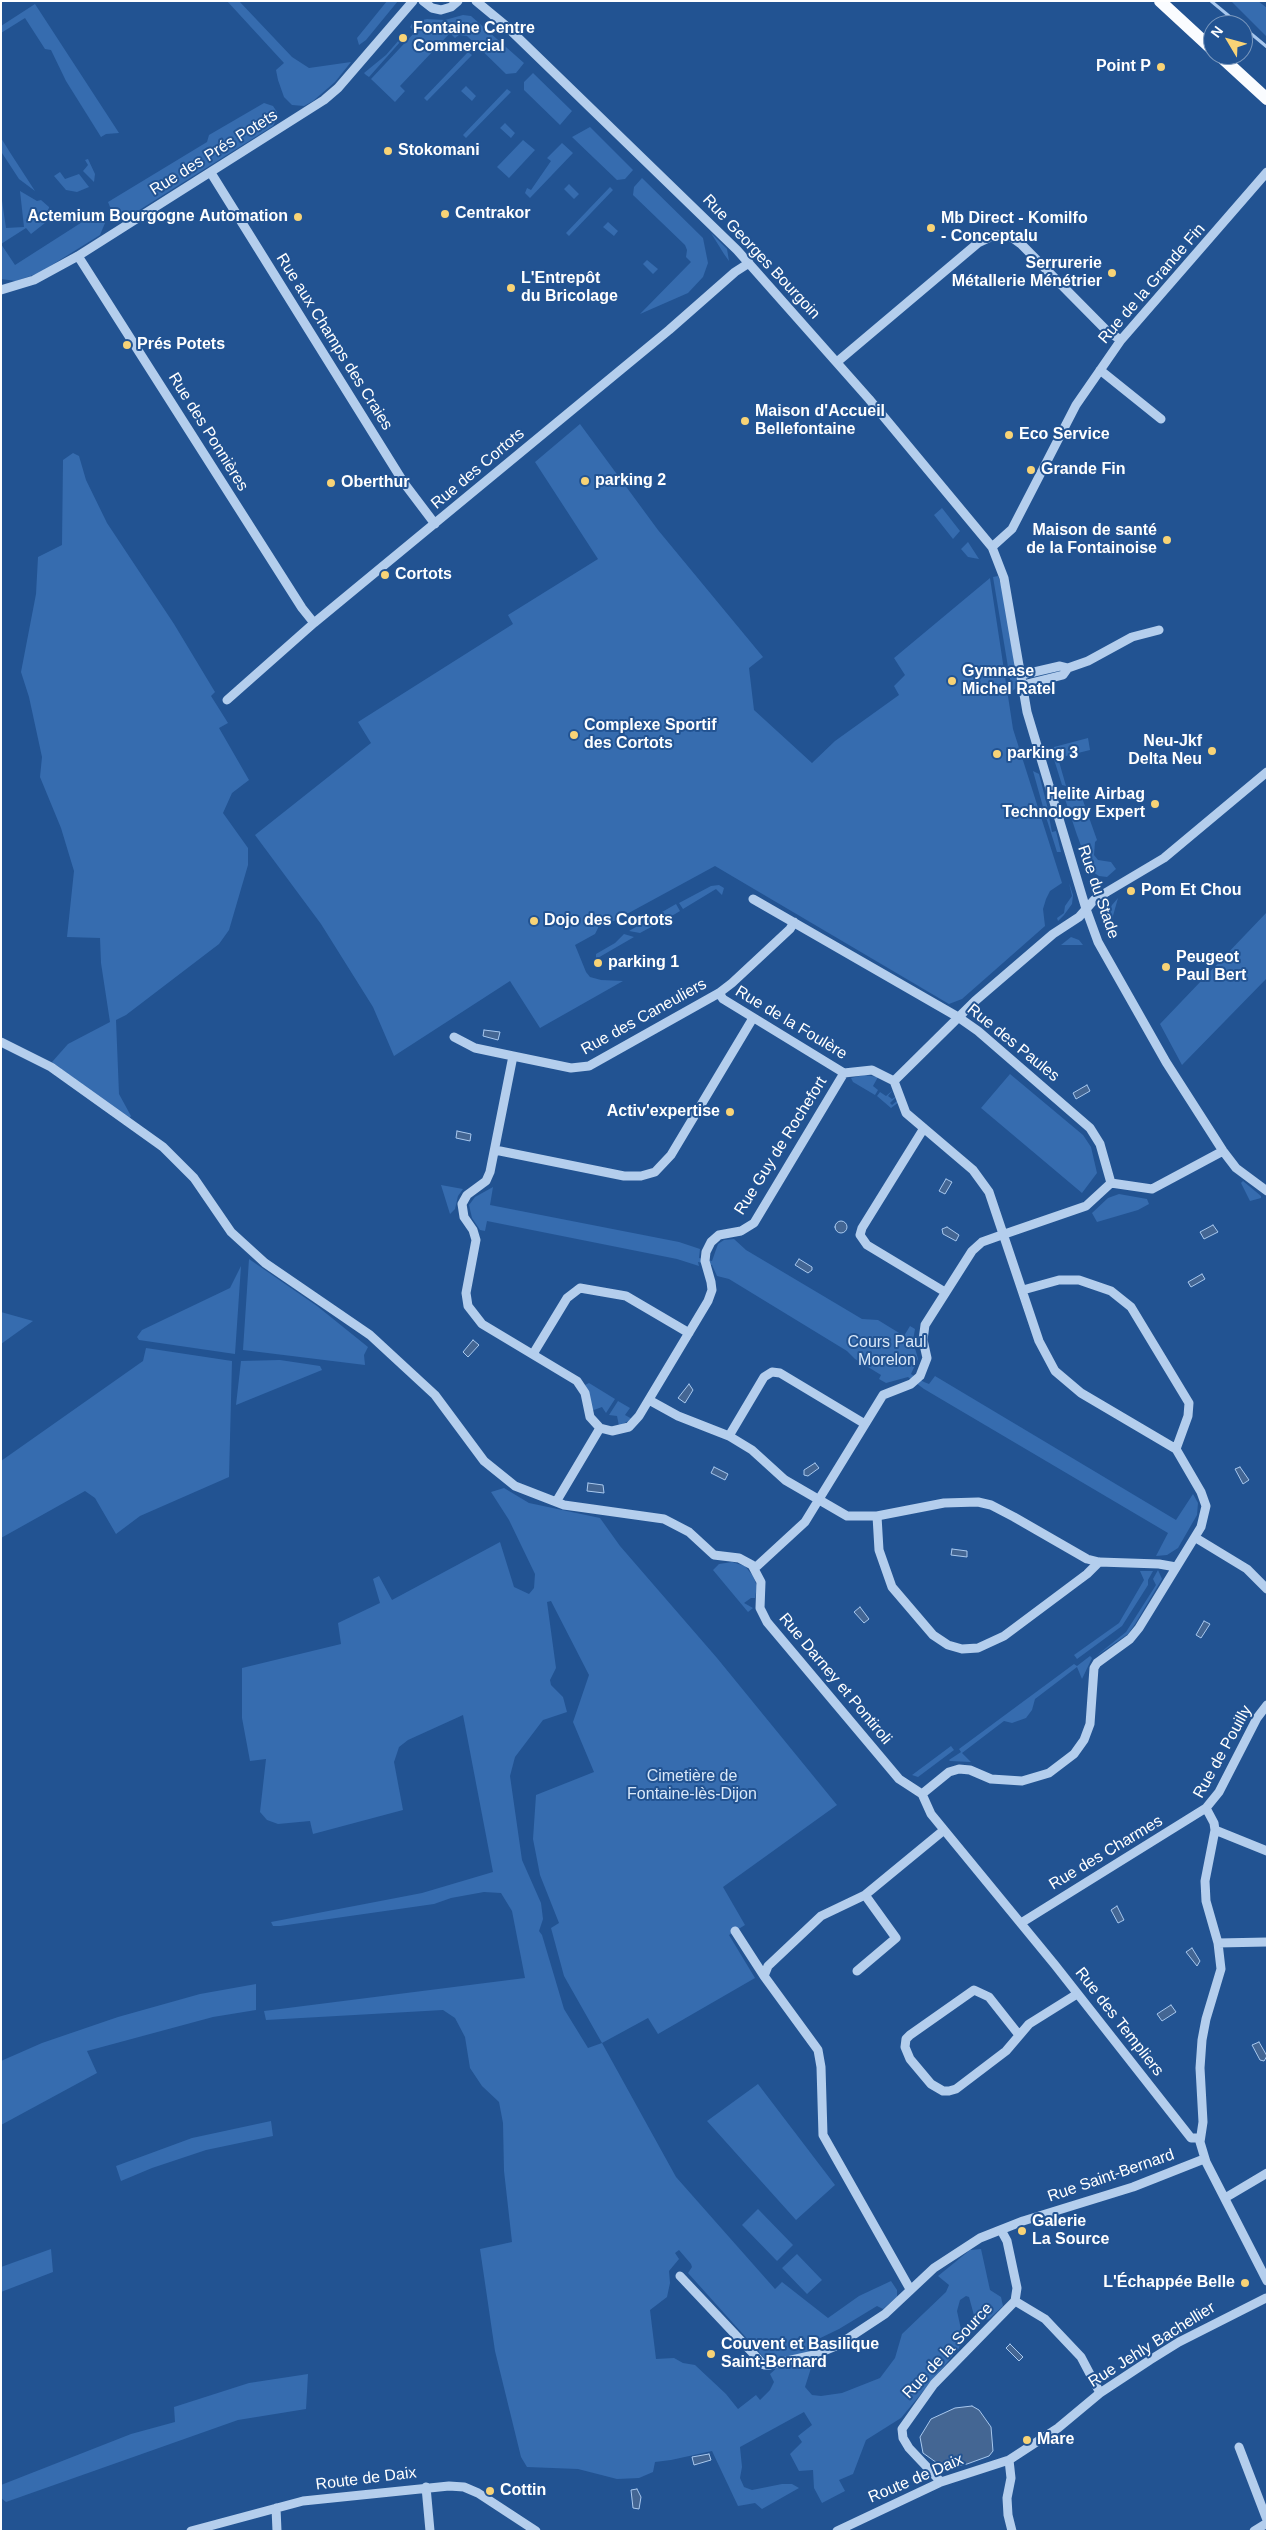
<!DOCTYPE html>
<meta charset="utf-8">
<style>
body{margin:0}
#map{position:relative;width:1268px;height:2532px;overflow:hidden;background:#225392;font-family:Helvetica,sans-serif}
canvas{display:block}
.frame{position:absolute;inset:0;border:2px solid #fff;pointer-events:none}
.north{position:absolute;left:1203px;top:15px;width:50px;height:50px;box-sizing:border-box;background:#225392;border:1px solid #7a98be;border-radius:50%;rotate:307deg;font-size:14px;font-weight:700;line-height:20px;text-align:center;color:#fff}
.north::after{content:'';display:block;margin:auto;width:18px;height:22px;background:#f8d376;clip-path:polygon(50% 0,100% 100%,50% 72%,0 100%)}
</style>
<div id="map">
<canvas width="1268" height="2532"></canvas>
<div class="frame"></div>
<div class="north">N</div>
</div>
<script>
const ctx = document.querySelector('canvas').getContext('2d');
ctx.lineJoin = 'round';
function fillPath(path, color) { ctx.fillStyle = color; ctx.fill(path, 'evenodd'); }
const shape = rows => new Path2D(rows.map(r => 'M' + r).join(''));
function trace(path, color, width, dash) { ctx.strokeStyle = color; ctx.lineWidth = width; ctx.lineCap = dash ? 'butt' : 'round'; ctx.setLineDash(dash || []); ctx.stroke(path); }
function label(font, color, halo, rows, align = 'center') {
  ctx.font = font + ' Helvetica,sans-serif'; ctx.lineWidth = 4; ctx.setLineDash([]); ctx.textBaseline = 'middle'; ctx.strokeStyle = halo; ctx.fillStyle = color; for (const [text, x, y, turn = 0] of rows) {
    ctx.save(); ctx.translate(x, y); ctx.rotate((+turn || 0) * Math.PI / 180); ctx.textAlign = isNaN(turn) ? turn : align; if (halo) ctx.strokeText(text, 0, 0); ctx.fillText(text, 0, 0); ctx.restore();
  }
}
fillPath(shape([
 [227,1,239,1,292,57,309,68,351,62,335,82,313,101,304,106,292,105,284,97,278,80,276,70,284,63],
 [387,1,398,1,366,40,359,45,357,38],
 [1231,1,1258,1,1267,8,1267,37],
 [35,4,119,133,106,134,101,137,66,81,51,50,45,49,25,18,1,33,1,26],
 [463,15,471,16,524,63,516,73,506,74,467,36,459,35,455,38,450,33,400,86,405,91,395,102,371,79,415,32,410,27,413,22,427,19,445,20],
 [399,40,401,41,369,77,366,75,364,73,386,55],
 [468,52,472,55,427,101,424,98],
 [533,73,572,111,560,125,524,90,524,82],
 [466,86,476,96,472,101,461,91],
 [507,89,511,92,466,138,463,135],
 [264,103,273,106,277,112,277,119,273,126,133,214,120,214,110,207,108,202,207,142,209,135],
 [505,123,515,133,511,138,500,128],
 [590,127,633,170,625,179,617,180,572,137],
 [1,138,11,154,35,191,19,179,2,153],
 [523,140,535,150,509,178,497,167],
 [562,143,573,153,530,198,525,193,527,188,531,190,551,161,547,158],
 [88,159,95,174,94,182,83,171,88,165,85,160],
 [60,172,65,179,79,174,89,187,77,192,66,190,54,176],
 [642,178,703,238,708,263,703,277,688,293,640,314,691,262,686,257,687,250,685,245,633,195,634,187],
 [569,184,579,194,574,199,564,189],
 [610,187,613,190,569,236,566,233],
 [20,191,37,201,41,200,49,207,50,219,31,234,26,228,1,244,1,194,6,228,24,227],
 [101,210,105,223,100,235,39,273,16,281,1,279,1,244,15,265],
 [608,222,618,231,614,236,603,227],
 [711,233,727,249,729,261,724,254],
 [647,260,658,269,653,274,643,264],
 [580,424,658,530,763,657,749,668,754,710,812,763,835,741,899,695,894,686,905,675,894,658,990,578,1013,729,1062,883,1050,891,1046,899,1043,909,1045,926,962,999,949,1004,715,866,614,921,602,920,595,934,575,945,586,972,590,977,601,980,623,981,540,1028,510,981,394,1056,373,1007,321,924,255,835,371,743,358,722,513,624,508,615,598,559,535,462],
 [73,453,79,456,86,480,107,523,174,624,215,692,211,696,228,723,219,728,249,780,232,793,223,813,248,848,248,865,229,930,219,944,126,1015,116,1020,119,1094,131,1116,129,1119,52,1062,68,1044,110,1022,101,963,100,938,67,937,74,871,61,828,40,777,42,757,29,697,21,672,36,594,38,557,62,545,63,460],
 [942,508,960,531,953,539,934,515],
 [968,542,979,559,968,557,961,549],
 [998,576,1003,590,1018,687,1012,691,993,577],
 [1088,738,1090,750,1058,758,1066,786,1062,785,1053,756,1054,747],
 [1033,771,1039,774,1049,813,1045,814],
 [1076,790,1080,792,1097,840,1095,842,1094,855,1098,860,1111,862,1116,869,1107,877,1099,876,1090,870,1077,835,1065,799,1068,794],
 [1046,817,1049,817,1052,832,1056,831,1061,852,1057,852],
 [1069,883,1073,895,1072,904,1064,915,1058,921,1057,918,1064,913,1065,906,1072,896],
 [719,885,724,888,722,895,716,889,683,909,679,903,711,886],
 [1118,898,1109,930,1107,916,1112,905],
 [676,904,680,911,675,914,640,933,629,931],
 [1267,912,1267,978,1182,1065,1160,1024],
 [624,934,634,937,596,959,596,954,615,943],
 [1071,937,1079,940,1083,945,1061,945],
 [1010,1074,1083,1135,1091,1147,1097,1173,1082,1193,981,1108],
 [864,1075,878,1077,873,1086,878,1090,875,1095,853,1082,851,1078],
 [893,1090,888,1096,892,1099,897,1096,890,1103,892,1105,898,1100,899,1102,891,1108,877,1096,880,1092,886,1096],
 [1243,1181,1261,1196,1261,1198,1250,1201,1241,1183],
 [441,1185,463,1189,458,1196,455,1209,450,1214],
 [493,1187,490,1205,679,1242,700,1249,699,1258,712,1261,718,1244,724,1240,734,1239,746,1250,862,1319,878,1320,904,1336,910,1326,915,1329,913,1341,918,1359,911,1374,924,1382,929,1384,935,1376,1176,1520,1193,1494,1198,1503,1197,1515,1178,1548,1167,1555,1156,1556,1168,1533,924,1389,908,1377,886,1383,879,1379,881,1375,855,1359,847,1351,729,1279,717,1276,712,1265,698,1262,699,1266,677,1259,487,1221,485,1231,480,1230,472,1218,469,1205,475,1197],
 [1119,1194,1147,1199,1149,1204,1138,1210,1097,1222,1092,1213,1108,1198],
 [249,1259,317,1306,368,1347,364,1355,365,1365,243,1350],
 [241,1266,235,1354,139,1340,137,1337,142,1330,230,1288],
 [1,1312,33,1321,1,1344],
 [146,1348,232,1361,229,1477,140,1516,116,1534,95,1498,85,1491,1,1538,1,1461,143,1361],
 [280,1360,320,1366,322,1370,236,1405,241,1361],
 [589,1383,615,1399,606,1413,602,1407,591,1411,585,1385],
 [618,1401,630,1408,625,1415,632,1419,619,1426,617,1416,609,1415],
 [504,1488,529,1503,600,1518,620,1546,717,1658,837,1805,723,1887,745,1925,729,1935,755,1978,658,2034,648,2018,602,2043,676,2177,775,2289,782,2282,828,2318,859,2296,891,2281,897,2290,897,2297,883,2309,877,2306,839,2329,808,2344,809,2353,768,2362,688,2273,692,2267,691,2264,679,2250,675,2253,679,2259,669,2271,670,2283,667,2297,650,2310,656,2359,674,2358,683,2363,695,2365,726,2394,738,2409,756,2395,760,2400,770,2390,774,2382,770,2374,778,2367,804,2363,811,2368,805,2387,812,2395,821,2396,842,2393,880,2378,895,2358,902,2334,946,2292,949,2285,938,2276,970,2250,981,2249,990,2290,1001,2297,1003,2306,989,2319,979,2322,975,2319,969,2297,966,2296,960,2300,957,2311,962,2334,959,2348,901,2418,866,2440,853,2474,839,2480,845,2491,822,2503,814,2488,813,2470,799,2471,790,2454,802,2442,798,2436,812,2425,804,2412,740,2447,742,2467,740,2478,744,2487,752,2490,782,2484,792,2484,799,2488,762,2509,755,2503,738,2506,712,2451,671,2460,655,2462,653,2472,639,2478,617,2479,578,2469,527,2467,521,2457,495,2351,480,2249,512,2242,504,2171,503,2123,499,2102,482,2086,470,2068,465,2037,455,2018,443,2010,266,2020,264,2011,525,1978,512,1911,501,1893,484,1892,451,1898,434,1904,280,1926,273,1926,271,1922,422,1893,493,1872,463,1715,408,1740,399,1747,394,1762,403,1810,313,1834,310,1821,278,1824,267,1820,260,1812,266,1759,250,1761,242,1718,242,1668,341,1644,338,1623,380,1603,373,1579,379,1576,392,1600,500,1542,514,1587,529,1594,534,1588,535,1574,509,1520,491,1492],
 [551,1601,589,1675,573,1722,594,1772,536,1795,533,1839,540,1875,559,1923,551,1928,564,1976,602,2043,588,2048,564,2009,542,1935,539,1931,543,1919,541,1903,522,1860,510,1776,515,1757,543,1720,567,1712,563,1697,551,1685,550,1680,556,1668,547,1602],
 [732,1562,745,1566,753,1576,757,1586,755,1598,751,1598,744,1603,753,1608,748,1612,713,1570,719,1564],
 [1158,1570,1162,1579,1135,1624,1128,1634,1096,1656,1126,1632,1156,1585,1153,1579],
 [1140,1571,1153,1571,1148,1580,1148,1585,1122,1626,1077,1659,1074,1655,1119,1623,1144,1580],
 [1090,1656,1092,1658,1082,1679,1077,1667,1035,1699,1032,1710,1026,1718,1012,1723,1004,1721,962,1753,971,1762,950,1761,949,1760,961,1752,959,1749,1074,1664,1077,1666],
 [951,1746,954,1750,918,1777,912,1775],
 [256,1984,256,2010,213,2017,87,2051,97,2073,1,2125,1,2061,42,2043,118,2017,200,1994],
 [758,2084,835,2185,796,2220,707,2121],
 [271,2121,273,2136,206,2150,152,2168,121,2181,116,2166,192,2138],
 [758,2209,793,2245,777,2261,742,2225],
 [51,2249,53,2272,1,2292,1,2267],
 [797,2254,822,2280,807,2294,782,2268],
 [308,2374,306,2409,238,2420,6,2502,1,2498,1,2485,131,2434,175,2422,174,2407,249,2383]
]), '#366caf');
const water = shape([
 [484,1030,500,1032,498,1040,483,1036,484,1030],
 [1087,1085,1090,1091,1076,1099,1073,1093,1087,1085],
 [457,1131,471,1134,470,1141,456,1138,457,1131],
 [946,1179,952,1182,945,1194,939,1191,946,1179],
 '835 1227a6 6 0 1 1 12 0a6 6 0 1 1-12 0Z',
 [1213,1225,1218,1232,1204,1239,1200,1232,1213,1225],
 [947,1227,959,1235,956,1241,943,1234,942,1229,947,1227],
 [799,1259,812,1267,812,1270,808,1273,795,1265,799,1259],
 [1202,1274,1205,1279,1191,1287,1188,1282,1202,1274],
 [473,1340,479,1345,468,1357,463,1352,473,1340],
 [689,1384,693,1390,685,1403,678,1398,689,1384],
 [815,1463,819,1468,808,1476,804,1475,804,1470,815,1463],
 [714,1467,728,1474,725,1480,711,1473,714,1467],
 [1240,1467,1249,1480,1243,1484,1235,1469,1240,1467],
 [588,1483,603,1485,604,1493,587,1491,588,1483],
 [952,1549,967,1551,967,1557,951,1555,952,1549],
 [860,1607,869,1619,864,1623,854,1612,860,1607],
 [1204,1621,1210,1624,1201,1638,1196,1635,1204,1621],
 [1117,1906,1124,1920,1118,1923,1111,1910,1117,1906],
 [1192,1948,1200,1961,1197,1966,1186,1952,1192,1948],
 [1171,2005,1176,2012,1162,2021,1157,2014,1171,2005],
 [1259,2042,1267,2056,1264,2061,1260,2060,1252,2045,1259,2042],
 [1010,2344,1023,2357,1019,2361,1006,2348,1010,2344],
 [972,2406,979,2410,991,2427,993,2451,989,2456,967,2464,944,2468,923,2453,920,2437,931,2419,955,2408,972,2406],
 [709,2454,711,2460,694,2465,692,2457,709,2454],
 [637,2489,641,2497,639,2509,633,2508,631,2490,637,2489]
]);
fillPath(water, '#446693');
trace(water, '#a8c8ee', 1);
trace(shape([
 [1211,1,1240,25],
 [1243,27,1267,47]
]), '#a8c8ee', 3);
trace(shape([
 [423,1,432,8,441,10,451,7,458,1],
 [476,1,505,25,737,250,869,399,992,547,1004,578,1027,712,1086,909,1098,942,1166,1062,1223,1151,1236,1168,1267,1191],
 [211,173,404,483,435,524],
 [78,256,302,608,314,623],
 [1,290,34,280,78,256,324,100,338,88,413,1],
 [837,362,978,243,995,235,1010,236,1021,244,1107,331,1121,340],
 [1100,370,1161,419],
 [992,547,1012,529,1076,405,1121,340,1267,172],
 [1021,675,1060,666,1068,668,1088,661,1132,637,1159,630],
 [1023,685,1063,675,1068,668],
 [227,700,314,623,669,330,735,272,749,263],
 [753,899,958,1017,978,1031,1090,1128,1100,1144,1111,1183],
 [719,993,723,999,844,1073,872,1070,894,1081,906,1113,973,1170,989,1192,1039,1341,1055,1371,1081,1393,1176,1449,1201,1492,1206,1506,1201,1527,1139,1628,1130,1639,1097,1663,1094,1668,1090,1724,1084,1740,1074,1754,1049,1773,1022,1781,991,1779,970,1770,959,1769,949,1772,922,1794],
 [454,1037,475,1048,513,1056,571,1068,589,1066,719,993,732,983,790,929,794,922],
 [1,1042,51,1067,163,1147,194,1178,231,1232,265,1263,370,1335,435,1395,484,1461,515,1486,564,1505,664,1519,689,1532,714,1555,739,1558,752,1565,761,1582,760,1608,767,1622,899,1779,922,1794],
 [513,1056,490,1172,486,1181,467,1195,462,1204,464,1217,473,1230,476,1240,466,1293,468,1306,482,1324,577,1381,585,1393,590,1417,600,1428,612,1431,629,1427,639,1416,708,1301,712,1290,711,1282,705,1261,706,1252,711,1242,719,1235,741,1231,754,1223,844,1073],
 [894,1081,975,1001,1053,934,1079,917,1095,899,1164,858,1267,772],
 [924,1128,862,1228,860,1235,867,1245,945,1292],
 [495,1150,624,1176,641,1176,655,1172,671,1155,753,1018],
 [1111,1183,1152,1189,1223,1151],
 [1023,1290,1059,1280,1079,1280,1111,1291,1131,1307,1189,1403,1188,1416,1176,1449],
 [533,1354,567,1298,580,1288,626,1296,689,1333],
 [649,1400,678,1416,729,1436,752,1450,785,1480,847,1516,877,1516,944,1503,978,1502,991,1505,1014,1517,1087,1559,1099,1562,1159,1564,1176,1567],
 [729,1436,764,1377,772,1372,780,1373,865,1424],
 [556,1502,600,1428],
 [877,1516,879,1550,892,1587,933,1635,948,1645,962,1649,978,1648,1004,1636,1087,1574,1099,1562],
 [1196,1538,1247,1569,1267,1589],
 [755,1568,805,1522,883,1395,911,1384,920,1376,927,1358,923,1340,925,1325,972,1251,982,1242,996,1237,1086,1206,1111,1183],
 [922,1794,931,1814,1055,1965,1191,2138,1199,2138],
 [1206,1808,1214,1823,1215,1830,1205,1881,1206,1901,1218,1943,1221,1969,1206,2019,1202,2040,1200,2068,1203,2122,1200,2142,1206,2162,1267,2281],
 [1215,1830,1267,1851],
 [1021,1923,1206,1808,1219,1792,1257,1718,1267,1705],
 [735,1931,764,1976,818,2050,821,2067,823,2135,910,2289],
 [1218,1943,1267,1942],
 [857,1971,896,1938,865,1895],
 [764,1976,768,1966,821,1916,865,1895,944,1830],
 [1019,2035,989,1997,974,1990,910,2035,906,2039,905,2047,910,2059,931,2084,943,2091,949,2091,956,2089,1006,2051,1029,2024,1077,1994],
 [1225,2198,1267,2173],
 [680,2276,764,2365,769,2365,814,2355,838,2345,885,2314,934,2268,980,2238,1023,2221,1133,2187,1204,2159],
 [1015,2301,1045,2319,1081,2357,1100,2393],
 [1239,2447,1267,2520],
 [1009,2460,1011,2478,1007,2498,1008,2515,1012,2531],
 [941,2482,909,2448,903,2438,902,2429,934,2384,1015,2301,1017,2288,1007,2241,1001,2230],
 [426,2487,430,2531],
 [276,2508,277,2531],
 [191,2531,303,2501,449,2486,464,2487,478,2493,536,2531],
 [837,2531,941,2482,1009,2460,1058,2428,1100,2393,1150,2360,1179,2342,1266,2298],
 [1254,2531,1267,2523]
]), '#b4ceed', 9);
trace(shape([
 [1160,1,1213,50],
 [1219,55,1267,99]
]), '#fafcff', 12);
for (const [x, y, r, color] of [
 [403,38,5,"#f8d376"],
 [1161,67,5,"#f8d376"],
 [388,151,5,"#f8d376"],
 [445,214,5,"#f8d376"],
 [298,217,5,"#f8d376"],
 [931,228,5,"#f8d376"],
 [1112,273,5,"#f8d376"],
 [511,288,5,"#f8d376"],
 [127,345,5,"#f8d376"],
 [745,421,5,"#f8d376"],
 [1009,435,5,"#f8d376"],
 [1031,470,5,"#f8d376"],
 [585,481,5,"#f8d376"],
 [331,483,5,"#f8d376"],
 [1167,540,5,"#f8d376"],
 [385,575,5,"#f8d376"],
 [952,681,5,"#f8d376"],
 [574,735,5,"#f8d376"],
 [1212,751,5,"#f8d376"],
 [997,754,5,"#f8d376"],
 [1155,804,5,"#f8d376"],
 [1131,891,5,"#f8d376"],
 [534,921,5,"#f8d376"],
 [598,963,5,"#f8d376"],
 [1166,967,5,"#f8d376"],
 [730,1112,5,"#f8d376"],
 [1022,2231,5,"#f8d376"],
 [1245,2283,5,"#f8d376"],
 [711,2354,5,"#f8d376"],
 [1027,2440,5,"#f8d376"],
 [490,2491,5,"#f8d376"]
]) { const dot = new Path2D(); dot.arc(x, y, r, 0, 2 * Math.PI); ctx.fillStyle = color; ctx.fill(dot); trace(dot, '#225392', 2); }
label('bold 16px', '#fff', '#225392', [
 ["Fontaine Centre",413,29],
 ["Commercial",413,47],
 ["Point P",1151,67,"right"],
 ["Stokomani",398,151],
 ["Centrakor",455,214],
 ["Actemium Bourgogne Automation",288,217,"right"],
 ["Mb Direct - Komilfo",941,219],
 ["- Conceptalu",941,237],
 ["Serrurerie",1102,264,"right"],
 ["Métallerie Ménétrier",1102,282,"right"],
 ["L'Entrepôt",521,279],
 ["du Bricolage",521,297],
 ["Prés Potets",137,345],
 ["Maison d'Accueil",755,412],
 ["Bellefontaine",755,430],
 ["Eco Service",1019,435],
 ["Grande Fin",1041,470],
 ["parking 2",595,481],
 ["Oberthur",341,483],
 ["Maison de santé",1157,531,"right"],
 ["de la Fontainoise",1157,549,"right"],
 ["Cortots",395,575],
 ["Gymnase",962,672],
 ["Michel Ratel",962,690],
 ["Complexe Sportif",584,726],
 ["des Cortots",584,744],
 ["Neu-Jkf",1202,742,"right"],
 ["Delta Neu",1202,760,"right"],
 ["parking 3",1007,754],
 ["Helite Airbag",1145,795,"right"],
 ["Technology Expert",1145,813,"right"],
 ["Pom Et Chou",1141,891],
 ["Dojo des Cortots",544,921],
 ["Peugeot",1176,958],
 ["Paul Bert",1176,976],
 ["parking 1",608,963],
 ["Activ'expertise",720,1112,"right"],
 ["Galerie",1032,2222],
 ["La Source",1032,2240],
 ["L'Échappée Belle",1235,2283,"right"],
 ["Couvent et Basilique",721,2345],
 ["Saint-Bernard",721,2363],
 ["Mare",1037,2440],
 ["Cottin",500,2491]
], 'left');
label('16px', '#fff', '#225392', [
 ["Rue des Prés Potets",214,153,-32],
 ["Rue Georges Bourgoin",761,257,47],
 ["Rue de la Grande Fin",1152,284,-49],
 ["Rue aux Champs des Craies",334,342,58],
 ["Rue des Ponnières",208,432,58],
 ["Rue des Cortots",478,469,-40],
 ["Rue du Stade",1098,892,71],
 ["Rue des Caneuliers",644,1017,-29],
 ["Rue de la Foulère",791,1023,31],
 ["Rue des Paules",1013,1043,39],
 ["Rue Guy de Rochefort",781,1146,-58],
 ["Rue Darney et Pontiroli",835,1679,50],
 ["Rue de Pouilly",1223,1752,-61],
 ["Rue des Charmes",1106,1853,-31],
 ["Rue des Templiers",1119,2022,52],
 ["Rue Saint-Bernard",1111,2176,-19],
 ["Rue Jehly Bachellier",1152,2345,-32],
 ["Rue de la Source",948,2351,-47],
 ["Route de Daix",366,2479,-7],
 ["Route de Daix",916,2479,-23]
]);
label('16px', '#d9e8f9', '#225392', [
 ["Cours Paul",887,1343],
 ["Morelon",887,1361],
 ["Cimetière de",692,1777],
 ["Fontaine-lès-Dijon",692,1795]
]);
</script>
